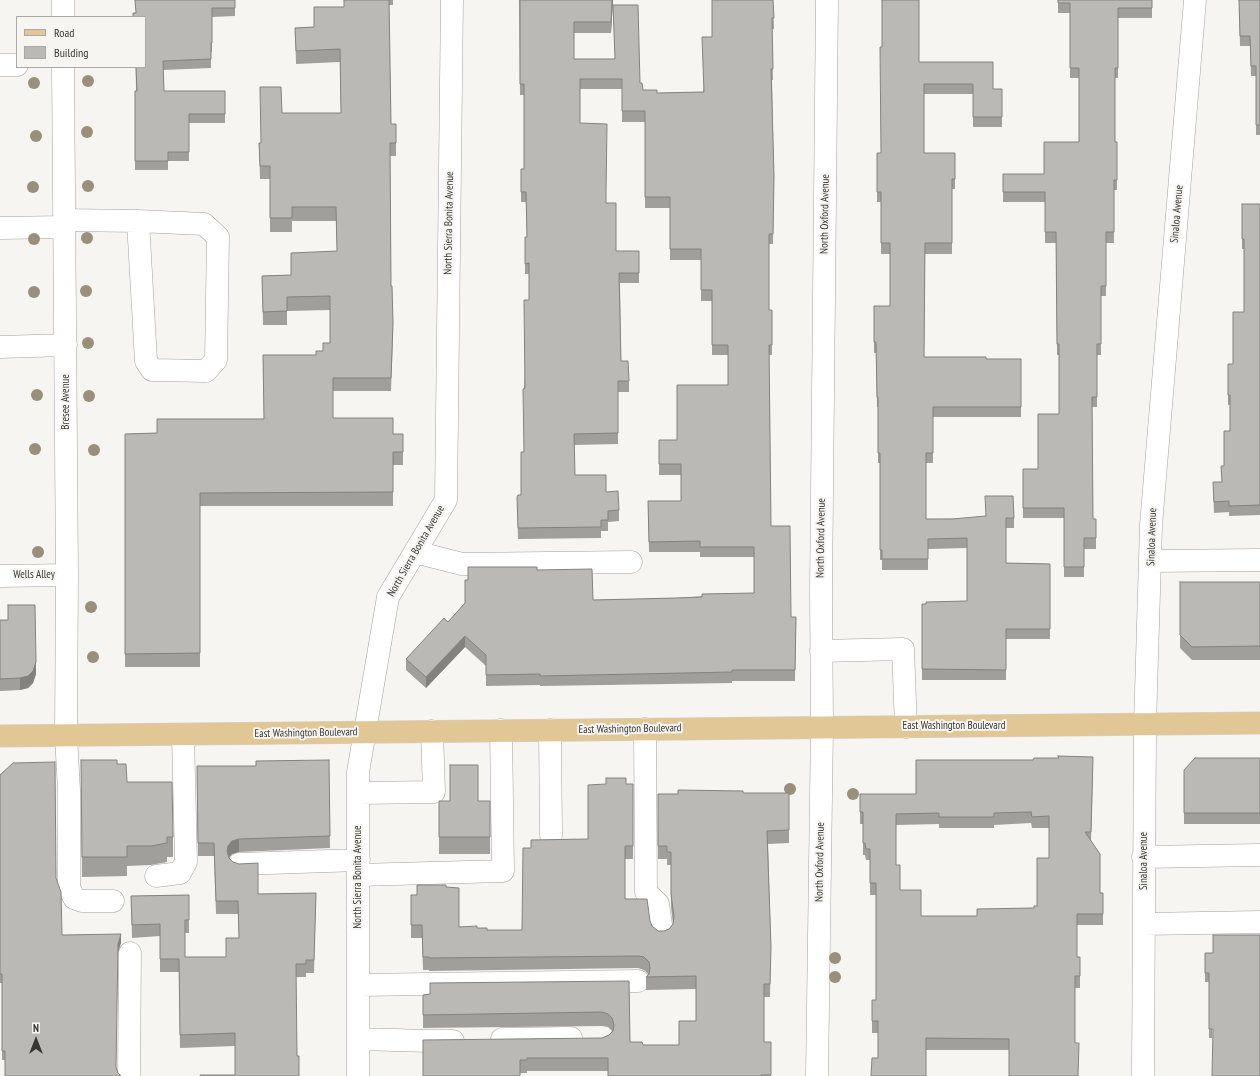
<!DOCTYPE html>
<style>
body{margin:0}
#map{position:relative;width:1260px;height:1076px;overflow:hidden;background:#f7f5f1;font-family:"PT Sans Narrow",sans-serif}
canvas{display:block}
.legend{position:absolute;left:16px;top:16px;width:130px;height:52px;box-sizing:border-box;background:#f7f5f1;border:1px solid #aba9a6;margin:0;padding:5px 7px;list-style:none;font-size:12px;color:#383736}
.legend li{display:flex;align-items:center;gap:8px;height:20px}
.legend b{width:20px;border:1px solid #aba9a6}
.north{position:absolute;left:16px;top:1020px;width:40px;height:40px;-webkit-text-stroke:3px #f7f5f1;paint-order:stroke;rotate:0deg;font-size:11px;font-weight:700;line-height:16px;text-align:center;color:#383736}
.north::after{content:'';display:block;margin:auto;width:14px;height:18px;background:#383736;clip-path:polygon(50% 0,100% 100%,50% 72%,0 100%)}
</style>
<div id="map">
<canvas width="1260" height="1076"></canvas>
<ul class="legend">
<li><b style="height:5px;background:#e0c795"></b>Road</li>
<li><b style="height:11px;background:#bbb9b5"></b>Building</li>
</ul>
<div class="north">N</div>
</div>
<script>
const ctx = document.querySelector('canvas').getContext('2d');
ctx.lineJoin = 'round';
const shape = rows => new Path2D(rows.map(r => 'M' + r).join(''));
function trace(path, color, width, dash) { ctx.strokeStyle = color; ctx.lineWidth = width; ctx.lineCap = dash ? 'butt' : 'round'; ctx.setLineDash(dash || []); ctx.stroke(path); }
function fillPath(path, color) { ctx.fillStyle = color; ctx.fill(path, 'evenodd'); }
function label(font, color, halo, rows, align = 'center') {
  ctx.font = font + ' "PT Sans Narrow",sans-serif'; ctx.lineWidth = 4; ctx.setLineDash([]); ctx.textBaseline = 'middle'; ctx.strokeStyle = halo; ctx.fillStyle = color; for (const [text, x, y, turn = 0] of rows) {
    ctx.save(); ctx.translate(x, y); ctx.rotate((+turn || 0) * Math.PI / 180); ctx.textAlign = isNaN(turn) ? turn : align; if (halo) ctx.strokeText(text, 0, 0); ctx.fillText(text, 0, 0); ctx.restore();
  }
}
const minor = shape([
 [63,17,63,0],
 [0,65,17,65],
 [63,67,67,575,66,736,69,790,69,887,74,898,82,901,113,901],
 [64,220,138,221,204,224,218,237,216,360,206,371,152,370,146,361,138,221],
 [0,228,64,227],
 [0,347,66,345],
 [415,552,462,564,631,562],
 [1151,561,1260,560],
 [0,576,67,575],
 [821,651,903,649,906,727],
 [645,729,646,892,658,904,662,932],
 [550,730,551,835],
 [358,793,434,792,432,731],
 [1143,857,1260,855],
 [239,864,359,860],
 [358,875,503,871,501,730],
 [156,876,180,873,186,862,183,735],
 [1144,924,1260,922],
 [358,985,638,981],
 [358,1039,429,1041,453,1041],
 [502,1039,571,1038],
 [129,1076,130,953],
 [358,1076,358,772,388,597,446,500,452,0],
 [817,1076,822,727,821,592,827,0],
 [1143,1076,1145,725,1151,525,1195,0]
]);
const major = shape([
 [0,736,1260,723]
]);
trace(minor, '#a3a19e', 23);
trace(major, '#d3d3d3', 23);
trace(minor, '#fff', 22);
trace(major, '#e0c795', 22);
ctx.fillStyle = '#9a8f7a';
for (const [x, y] of [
 [88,81],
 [34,83],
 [87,132],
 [36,136],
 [88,186],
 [33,187],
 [87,238],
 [34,239],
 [86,291],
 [34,292],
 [88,343],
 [37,395],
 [89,396],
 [35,449],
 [94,450],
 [38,552],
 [91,607],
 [93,657],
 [790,789],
 [853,794],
 [835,958],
 [835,977]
]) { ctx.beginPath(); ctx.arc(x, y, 6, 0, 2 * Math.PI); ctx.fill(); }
fillPath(shape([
 [235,0,235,16,212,17,212,52,211,52,211,68,163,70,164,91,225,91,225,123,189,123,189,161,168,161,168,170,135,170,135,91,136,91,135,13],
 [344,0,393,0,393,5,389,5,391,124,396,124,396,156,390,156,391,286,393,336,391,391,333,391,333,418,393,434,403,452,403,465,393,465,393,506,200,506,200,667,125,667,125,434,157,433,264,419,263,355,316,355,323,351,330,343,330,310,287,311,287,325,263,325,262,276,291,275,337,251,336,221,292,221,292,232,270,232,270,179,260,179,259,143,261,143,282,113,341,113,340,62,296,64,295,28,314,27,344,7],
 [519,0,613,0,611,33,574,33,574,59,640,83,643,90,657,93,703,92,712,37,773,0,774,29,772,29,773,80,772,80,774,176,773,244,769,244,769,310,772,310,772,355,769,355,771,526,791,617,796,617,795,681,732,681,732,683,540,686,540,685,486,686,486,666,465,647,426,688,406,670,406,659,448,622,465,603,468,580,537,570,593,600,676,598,754,593,754,557,700,557,700,552,649,552,648,501,681,501,681,475,659,475,659,440,677,440,728,385,728,355,712,355,712,301,701,301,701,260,670,260,670,208,645,208,645,122,622,122,622,89,580,89,580,123,606,196,606,203,616,251,639,251,639,283,620,283,621,361,629,381,629,392,618,392,618,444,574,445,575,475,606,492,619,510,619,521,608,522,608,531,601,531,601,538,518,539,517,497,521,495,524,452,524,388,529,300,529,274,525,274,525,237,527,237,526,202,521,202,521,169,524,169,524,95,520,95],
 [1058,0,1152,0,1152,18,1118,18,1118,78,1115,78,1115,142,1117,142,1117,190,1114,190,1114,243,1106,243,1106,296,1101,296,1101,355,1097,355,1097,407,1092,407,1093,519,1096,519,1096,549,1084,549,1084,577,1064,577,1064,518,1023,518,1023,469,1038,469,1059,414,1059,355,1057,355,1056,243,1045,243,1045,202,1003,202,1003,174,1044,174,1079,142,1079,78,1070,78,1070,13,1058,13],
 [1239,0,1260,0,1260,135,1256,135,1256,76,1251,76,1250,46,1240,46],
 [919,62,993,89,1002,89,1002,127,973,127,973,94,924,94,924,153,955,153,955,189,952,189,952,254,925,254,924,357,986,359,1021,359,1021,417,933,417,933,463,926,463,926,519,1014,518,1014,528,1006,528,1006,563,1050,564,1050,639,1006,639,1006,680,922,680,922,604,967,601,967,548,928,549,928,570,882,570,882,560,880,560,880,463,878,463,878,407,877,407,876,353,874,353,874,306,890,306,890,254,881,254,881,202,877,202,877,153,881,153],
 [1242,204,1260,204,1260,515,1229,516,1229,512,1214,513,1213,482,1222,482,1221,466,1224,466,1230,431,1230,405,1228,405,1228,364,1233,364,1244,312,1244,249,1242,249],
 [1180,582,1260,582,1260,660,1192,660,1180,648],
 [0,620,36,674,33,683,28,688,20,690,0,691],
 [1058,756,1093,768,1091,842,1100,893,1103,893,1103,925,1077,925,1077,957,1080,957,1080,988,1075,988,1009,1050,926,1050,878,1058,878,1033,872,1033,872,1000,876,1000,876,895,870,895,870,860,866,860,865,855,863,855,863,824,860,824,860,794,916,794,1033,760,1058,758],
 [1031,823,1032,828,1049,828,1049,858,1037,906,1034,908,977,916,921,916,900,890,896,865,896,825,939,824,939,828,994,828,994,825],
 [1260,758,1260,824,1184,824,1184,770],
 [81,760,117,764,127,782,173,837,173,857,167,857,167,862,151,865,127,866,127,876,82,877],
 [329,760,330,848,239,852,232,854,229,858,258,894,316,893,314,973,306,973,306,977,296,977,235,1075,235,1046,180,1048,179,972,160,972,160,936,132,938,131,896,189,895,189,933,185,933,185,957,226,957,239,938,238,914,216,914,214,856,198,856,197,766,256,766],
 [0,775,56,878,62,935,121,943,5,1060,2,1060,2,983,0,983],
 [606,778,626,784,633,784,633,859,625,859,625,899,650,921,652,926,658,931,664,931,669,929,673,924,671,907,671,865,667,865,667,859,658,859,658,794,789,793,789,843,768,844,771,947,770,997,764,997,764,1042,771,1042,771,1076,608,1076,608,1071,527,1071,527,1073,423,1076,602,1038,609,1035,612,1031,608,1027,602,1026,423,1028,423,995,629,981,630,1042,643,1045,679,1045,696,1021,696,989,646,990,646,977,648,974,644,970,638,968,429,971,429,970,423,970,422,938,411,938,411,895,417,895,446,887,459,927,477,928,487,930,522,930,531,848,588,839,606,784],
 [439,801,490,801,490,854,439,854],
 [1205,953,1213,953,1212,1038,1209,1038,1209,982,1205,982]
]), '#a19f9c');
fillPath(shape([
 [612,0,613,0,611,33,611,22],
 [465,636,465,647,426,688,426,677],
 [36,662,36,674,33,683,28,688,20,690,20,678],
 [239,839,239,852,232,854,228,858,227,851,228,846,232,841],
 [121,934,121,943,118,953,118,944]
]), '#83827f');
const building = shape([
 [135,0,235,0,235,8,212,8,212,43,211,43,211,59,163,61,164,91,225,91,225,114,189,114,189,152,168,152,168,161,135,161,135,91,137,91,136,67,145,67,145,17,133,17,133,13,136,13,135,0],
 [344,0,389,0,391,124,396,124,396,143,390,143,391,286,392,286,393,323,391,378,333,378,333,418,393,418,393,434,403,434,403,452,393,452,393,492,200,493,200,653,125,654,125,434,157,433,157,419,264,419,263,355,316,355,316,351,323,351,323,343,330,343,330,296,287,297,287,311,263,312,262,276,291,275,291,253,337,251,336,207,292,207,292,218,270,218,270,166,260,166,259,143,261,143,260,87,281,87,282,113,341,113,340,49,296,51,295,28,314,27,314,7,344,7,344,0],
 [520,0,612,0,611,22,574,22,574,59,615,59,613,5,638,5,640,83,642,83,643,90,657,90,657,93,704,92,702,37,712,37,712,0,773,0,774,18,772,18,773,69,771,69,774,176,773,234,769,234,769,310,772,310,772,345,769,345,771,526,790,526,791,617,796,617,795,670,732,670,732,672,540,676,540,674,486,675,486,655,465,636,426,677,406,659,444,618,448,622,465,603,465,580,468,580,468,567,537,567,537,570,592,569,593,600,676,598,702,597,702,594,754,593,754,547,700,547,700,541,649,542,648,501,681,501,681,464,659,464,659,440,677,440,677,385,728,385,728,345,712,345,712,290,701,290,701,249,670,249,670,197,645,197,645,111,622,111,622,79,580,79,580,123,607,124,606,193,606,203,616,203,616,251,639,251,639,273,619,273,621,361,628,361,629,381,618,381,618,433,574,434,575,475,606,475,606,492,618,491,619,510,608,511,608,520,601,520,601,527,518,528,517,497,518,495,521,495,521,452,524,452,523,389,525,388,524,300,529,300,529,263,525,264,525,237,527,237,526,192,521,192,521,169,524,169,524,84,520,84,520,0],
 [882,0,919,0,919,62,993,62,993,89,1002,89,1002,117,973,117,973,84,924,84,924,153,955,153,955,179,952,179,952,243,925,243,924,357,986,357,986,359,1021,359,1021,407,933,407,933,453,926,453,926,519,952,519,986,516,985,496,1013,496,1014,518,1006,518,1006,563,1050,564,1050,629,1006,629,1006,670,922,669,922,604,926,604,926,602,967,601,967,538,928,539,928,559,882,559,882,550,880,550,880,453,878,453,878,397,877,397,876,342,874,342,874,306,890,306,890,243,881,243,881,192,877,192,877,153,881,153,880,47,882,47,882,0],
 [1058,0,1152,0,1152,8,1118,8,1118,68,1115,68,1115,142,1117,142,1117,180,1114,180,1114,232,1106,232,1106,286,1101,286,1101,344,1097,344,1097,397,1092,397,1093,519,1096,519,1096,538,1084,538,1084,567,1064,567,1064,508,1023,508,1023,469,1038,469,1038,414,1059,414,1059,344,1057,344,1056,232,1045,232,1045,192,1003,192,1003,174,1044,174,1044,142,1079,142,1079,68,1070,68,1070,3,1058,3,1058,0],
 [1239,0,1260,0,1260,125,1256,125,1256,66,1251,66,1250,36,1240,36,1239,0],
 [1242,204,1260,204,1260,505,1229,506,1229,501,1214,502,1213,482,1222,482,1221,466,1224,466,1224,431,1230,431,1230,395,1228,395,1228,364,1233,364,1233,312,1244,312,1244,239,1242,239,1242,204],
 [1180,582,1260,582,1260,646,1192,647,1180,635,1180,582],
 [8,605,35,605,36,662,33,671,28,676,20,678,0,679,0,620,8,620,8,605],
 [1058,756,1093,757,1091,832,1085,832,1100,854,1100,893,1103,893,1103,914,1077,914,1077,957,1080,957,1080,976,1075,976,1075,1043,1079,1043,1078,1076,1009,1076,1009,1039,926,1038,926,1076,871,1076,872,1058,878,1058,878,1021,872,1021,872,1000,876,1000,876,883,870,883,870,849,866,849,865,843,863,843,863,812,860,812,860,794,916,794,916,760,1033,760,1034,758,1059,758,1058,756],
 [1031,812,1032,817,1049,816,1049,858,1037,858,1037,906,1034,906,1034,908,977,909,977,916,921,916,921,890,900,890,900,865,896,865,896,814,939,813,939,817,994,817,994,813,1031,812],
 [1195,758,1260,758,1260,813,1184,813,1184,770,1195,758],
 [81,760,117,760,117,764,126,764,127,782,172,782,173,837,167,837,167,843,151,846,127,846,127,857,82,857,81,760],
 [329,760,330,836,239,839,232,841,228,846,227,851,229,858,233,862,239,864,258,863,258,894,316,893,314,960,306,960,306,964,296,964,297,1056,299,1056,299,1076,200,1076,200,1075,235,1075,235,1033,180,1035,179,959,160,959,160,924,132,925,131,896,189,895,189,920,185,920,185,957,226,957,226,938,239,938,238,901,216,901,214,843,198,843,197,766,256,766,256,761,329,760],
 [55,762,56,878,61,892,62,935,121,934,118,944,116,1067,118,1073,121,1076,5,1076,5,1051,2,1051,2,974,0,974,0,775,13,763,55,762],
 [450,765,478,765,478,801,490,801,490,837,439,837,439,801,450,801,450,765],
 [606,778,626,778,626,784,633,784,633,846,625,846,625,899,647,899,650,921,652,926,658,931,664,931,669,929,673,924,674,917,671,894,671,852,667,852,667,846,658,846,658,794,678,794,678,790,743,791,743,793,789,793,789,830,767,831,771,947,770,984,764,984,764,1042,771,1042,771,1075,761,1075,761,1076,608,1076,608,1058,527,1058,527,1060,520,1060,520,1076,423,1076,423,1040,602,1038,609,1035,613,1031,614,1025,612,1018,608,1014,602,1012,423,1015,423,995,430,994,430,983,629,981,630,1042,642,1042,643,1045,679,1045,679,1021,696,1021,696,976,646,977,649,974,650,968,649,962,644,957,638,956,429,958,429,957,423,957,422,925,411,925,411,895,417,895,417,885,446,885,446,887,459,888,459,927,477,926,477,928,487,928,487,930,522,930,523,848,531,848,531,840,588,839,588,785,606,784,606,778],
 [1213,935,1260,935,1260,1076,1212,1076,1213,1029,1209,1029,1209,973,1205,973,1205,953,1213,953,1213,935]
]);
fillPath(building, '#bbb9b5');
trace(building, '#83827f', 1);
label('11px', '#383736', '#f7f5f1', [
 ["North Oxford Avenue",825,214,-89],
 ["Sinaloa Avenue",1177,214,-85],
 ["North Sierra Bonita Avenue",449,223,-89],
 ["Bresee Avenue",66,402,-90],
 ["Sinaloa Avenue",1152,537,-88],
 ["North Oxford Avenue",821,538,-89],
 ["North Sierra Bonita Avenue",416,551,-60],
 ["Wells Alley",34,575],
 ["East Washington Boulevard",954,726],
 ["East Washington Boulevard",630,729,-1],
 ["East Washington Boulevard",306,733,-1],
 ["Sinaloa Avenue",1144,861,-90],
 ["North Oxford Avenue",820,862,-89],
 ["North Sierra Bonita Avenue",358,877,-90]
]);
</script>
